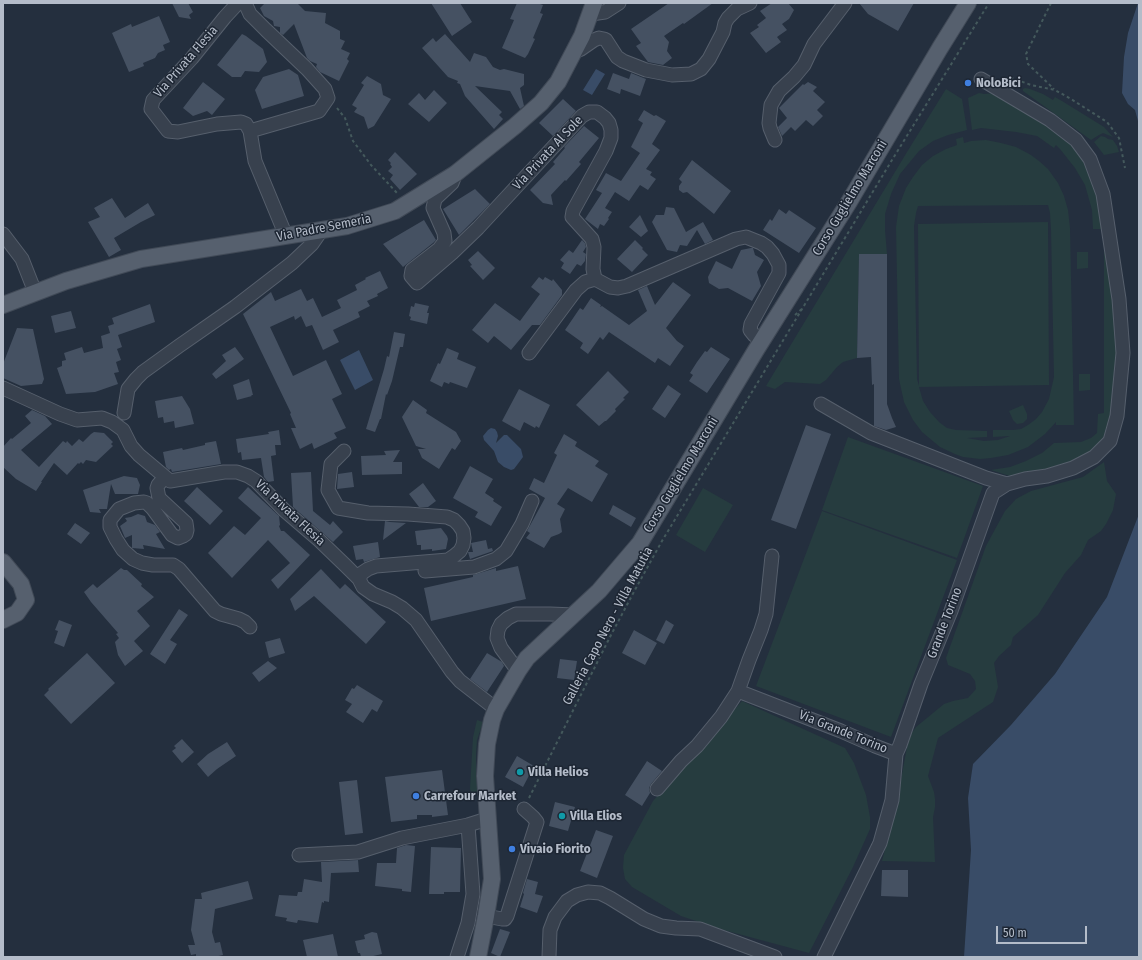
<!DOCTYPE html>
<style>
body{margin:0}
#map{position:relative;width:1142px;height:960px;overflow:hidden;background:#242f3e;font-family:"Fira Sans Condensed",sans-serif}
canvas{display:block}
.frame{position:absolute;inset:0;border:4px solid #b4bcc9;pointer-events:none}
.scale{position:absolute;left:996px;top:926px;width:91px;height:18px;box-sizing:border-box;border:2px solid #b4bcc9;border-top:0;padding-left:5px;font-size:12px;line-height:14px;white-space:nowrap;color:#b4bcc9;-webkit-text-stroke:3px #1d2633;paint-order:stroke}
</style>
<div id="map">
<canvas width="1142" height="960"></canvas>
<div class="frame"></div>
<div class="scale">50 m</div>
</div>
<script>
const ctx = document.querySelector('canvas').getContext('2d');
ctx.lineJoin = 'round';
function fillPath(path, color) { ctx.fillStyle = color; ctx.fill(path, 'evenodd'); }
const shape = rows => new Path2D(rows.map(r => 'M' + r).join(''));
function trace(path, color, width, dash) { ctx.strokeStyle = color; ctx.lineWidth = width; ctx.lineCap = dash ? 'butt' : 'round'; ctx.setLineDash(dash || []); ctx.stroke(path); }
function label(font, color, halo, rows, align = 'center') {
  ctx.font = font + ' "Fira Sans Condensed",sans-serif'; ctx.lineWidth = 3; ctx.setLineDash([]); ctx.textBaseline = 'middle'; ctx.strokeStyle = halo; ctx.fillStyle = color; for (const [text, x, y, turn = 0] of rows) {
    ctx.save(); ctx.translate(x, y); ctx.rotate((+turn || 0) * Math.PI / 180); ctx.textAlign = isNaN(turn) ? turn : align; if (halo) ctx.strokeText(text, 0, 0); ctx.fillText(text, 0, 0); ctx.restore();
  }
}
fillPath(shape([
 [1025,88,1030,89,1043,94,1053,100,1055,97,1062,101,1104,127,1113,137,1103,133,1099,135,1091,140,1023,91,1023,89],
 [946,89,962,99,967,130,948,135,933,141,919,151,900,174,891,194,885,214,885,230,887,254,859,255,857,358,843,362,837,367,826,380,820,384,785,382,775,389,766,386,907,152],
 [979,93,984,94,995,93,1008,98,1070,140,1095,178,1104,229,1118,341,1108,437,1093,455,1019,479,991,470,1010,467,1026,461,1042,453,1054,443,1081,442,1091,438,1097,433,1098,414,1104,413,1104,229,1093,229,1092,210,1085,185,1075,168,1060,149,1056,145,1054,148,1037,136,1016,132,981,128,972,130,968,98],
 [1101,136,1105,137,1108,139,1113,140,1117,146,1119,152,1104,155,1094,142],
 [963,137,964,143,971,141,986,140,1001,143,1016,147,1031,155,1039,161,1048,169,1058,183,1064,196,1068,210,1070,228,1074,425,1056,425,1056,422,1045,434,1028,447,1008,455,991,458,980,459,963,457,955,454,940,447,922,432,913,420,904,402,899,379,896,227,899,206,906,188,913,177,922,165,933,156,946,149,957,145,956,139],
 [1048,205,1050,213,1051,230,1054,377,1049,399,1042,412,1036,419,1028,425,1021,429,1013,430,993,430,993,437,1010,436,998,440,984,441,967,438,987,437,987,431,956,430,947,428,939,422,930,412,923,401,919,387,1049,385,1048,222,918,224,919,386,917,379,914,226,916,213,918,206],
 [1077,252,1088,252,1088,268,1077,269],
 [1079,374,1090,374,1090,390,1079,391],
 [1023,405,1027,414,1027,419,1023,423,1017,424,1013,420,1009,411],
 [848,437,983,486,957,558,822,510],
 [1104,462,1107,481,1116,494,1113,510,1106,524,1101,531,1088,540,1081,555,1065,573,1038,615,1013,637,1011,645,999,656,994,663,998,687,993,702,938,738,928,776,934,792,935,799,935,807,933,817,935,862,882,861,896,807,907,747,911,734,916,727,944,704,953,701,968,698,976,689,975,681,970,674,948,665,946,658,986,546,1005,511,1016,499,1031,491,1083,477],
 [703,488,733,505,705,552,676,535],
 [822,511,957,560,891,737,756,686],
 [742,701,845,748,854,763,866,795,870,817,870,829,853,867,809,953,720,929,681,916,632,887,625,879,623,868,624,855,653,801],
 [477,720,483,722,477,740,476,754,476,777,478,792,472,794,470,789,473,737]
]), '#263c3f');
fillPath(shape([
 [1138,3,1139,3,1139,140,1138,121,1135,110,1128,104,1122,93,1124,57,1128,33],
 [596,69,605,74,592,95,583,90],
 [359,350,373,380,355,390,340,360],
 [491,428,495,429,497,432,498,436,496,443,504,435,507,435,521,449,523,457,514,469,511,470,504,467,498,462,494,451,484,440,483,436,488,430],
 [1139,514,1139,957,964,957,971,850,968,798,973,764,1011,725,1055,674,1107,597]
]), '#394c67');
fillPath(shape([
 [172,3,188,3,193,12,189,15,191,19,179,17],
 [265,3,297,3,305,11,326,13,325,23,340,31,340,39,345,41,341,49,350,53,347,59,349,61,339,81,320,72,316,67,317,64,310,61,307,58,294,24,283,35,280,33,280,27,274,26,273,21,264,16,260,8],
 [431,3,460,3,472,22,452,36],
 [517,3,537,3,543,5,540,13,543,14,533,38,535,39,528,54,525,58,502,48,514,20,510,19],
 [669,3,713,3,684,24,683,23,664,36,669,42,667,51,672,58,663,65,648,62,636,46,641,43,631,29],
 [772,3,788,3,794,10,789,19,782,24,787,30,777,37,781,42,766,53,750,33,759,27,757,25,766,18,760,11],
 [859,3,914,3,898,31,868,14],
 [159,16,170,42,163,45,165,50,158,53,155,58,143,63,144,66,129,72,112,33,131,24,132,27],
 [242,34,246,36,263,49,267,62,259,72,245,71,241,77,232,77,217,65],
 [445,34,470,62,474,53,486,57,493,67,500,70,504,69,524,74,524,85,520,88,524,106,520,109,510,91,475,86,502,112,499,115,503,119,494,129,465,96,460,84,457,83,458,81,448,77,422,48,433,38,436,42],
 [289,69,298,75,304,96,262,109,255,90,263,77],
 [613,73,629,79,631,73,646,79,640,96,621,89,620,94,607,89],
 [367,76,381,84,383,95,391,99,374,126,368,129,364,117,354,112,357,108,352,105,364,85,361,83],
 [203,82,225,99,212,115,207,111,193,116,183,108],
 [808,82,817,87,813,91,825,102,817,110,823,116,813,126,806,120,795,131,791,127,782,136,778,127,787,118,779,108,803,84,804,85],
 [434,90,447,103,429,122,408,104,419,93,425,100],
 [563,99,576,111,553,136,539,123],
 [644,110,654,116,656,115,666,121,652,144,660,150,646,169,652,172,650,175,656,179,648,190,640,185,629,201,615,192,605,208,612,212,608,218,609,219,604,226,600,224,598,229,585,219,602,193,596,190,606,173,621,181,640,153,631,147,643,123,638,120],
 [584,126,599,138,579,162,581,164,566,181,565,180,551,195,553,205,543,203,530,190,555,164,553,162,565,148,564,147],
 [395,152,417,174,400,190,390,179,393,175,388,171,392,167,390,164,391,163,388,160],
 [692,160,731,191,714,214,687,192,683,193,679,190,679,186,682,182,679,179],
 [475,189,490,204,459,235,443,209],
 [112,198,125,218,148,203,155,215,141,222,114,238,121,250,109,257,88,222,100,217,94,208],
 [666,207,674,208,686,232,703,222,713,240,705,244,697,230,687,246,680,245,677,252,667,250,652,222,656,215,664,215],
 [779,209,786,214,789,210,816,228,799,253,763,230,770,219,772,221],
 [640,215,648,231,641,237,629,227],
 [424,220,436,240,433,243,403,267,383,244],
 [582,240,585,243,586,247,583,252,586,254,585,261,581,266,577,264,570,274,561,268,564,263,560,260,569,250,573,253],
 [635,240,643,248,642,249,648,255,632,272,617,259],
 [751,248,753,248,755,255,764,260,757,272,761,286,752,301,728,288,719,289,709,283,708,277,716,261,732,269,741,250],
 [478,251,495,268,483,280,470,266,472,265,468,260],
 [859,254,887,254,887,404,892,418,896,427,886,430,874,426,874,384,872,385,871,357,857,358],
 [380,271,388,288,377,294,378,296,367,301,370,306,358,312,360,317,333,330,339,342,323,350,312,325,306,327,301,316,295,320,294,316,270,327,293,376,326,360,342,394,332,399,346,428,334,433,337,438,314,449,312,443,300,449,291,428,296,428,290,414,291,413,243,314,271,292,275,301,301,289,307,301,313,298,322,317,341,308,337,300,357,290,355,285,366,279,365,278],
 [539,277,543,280,545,277,552,281,553,279,562,290,562,295,540,325,532,325,511,350,494,336,488,343,472,330,495,303,520,321,540,294,531,287],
 [673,282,691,295,666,328,677,341,684,346,670,366,658,358,655,363,609,332,603,340,600,337,588,354,580,348,583,343,565,330,580,308,583,310,591,298,601,305,600,307,602,306,629,325,647,311,638,290,647,286,655,305],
 [415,303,429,306,427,313,429,313,427,324,410,320,411,317,409,316,411,306,414,307],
 [150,304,155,322,118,335,122,347,117,349,121,360,116,362,119,372,114,373,118,384,95,392,66,394,57,368,62,366,62,361,66,360,64,353,82,347,84,353,103,348,101,336,110,333,108,326,114,324,112,318],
 [71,311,76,328,55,333,51,316],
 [17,328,33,329,44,379,42,384,21,386,3,378,3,364],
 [394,332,405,334,403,347,400,347,392,381,387,395,386,394,381,419,380,419,375,432,366,429,384,369,387,356,389,357],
 [235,347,244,359,216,379,212,374,226,361,222,355],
 [711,347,730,359,707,393,689,381,693,375,690,373,697,362,705,351,707,352],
 [447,348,459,353,457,359,476,367,467,388,450,382,449,384,444,382,442,387,430,381,438,363,440,364],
 [608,371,629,392,623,398,625,399,615,409,616,411,606,421,605,421,599,426,576,405],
 [249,379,253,395,251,395,252,396,237,400,233,385],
 [668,385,681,394,665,418,652,409],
 [519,389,550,405,539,428,536,426,535,428,524,422,520,431,502,421],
 [182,396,190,409,194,424,175,428,174,421,164,423,163,417,158,418,155,401],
 [413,400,427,410,426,413,456,432,461,441,455,450,452,448,439,469,422,458,418,449,426,449,416,446,402,417],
 [32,410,45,416,52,424,21,450,39,467,63,441,66,443,67,441,72,446,79,439,83,442,91,434,94,432,104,433,113,442,111,444,113,446,96,462,86,460,83,464,81,462,79,464,78,463,67,475,54,463,41,482,42,482,36,491,16,479,3,467,3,447,11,438,12,439,31,423,25,416],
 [806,425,831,434,796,529,771,520],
 [279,430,281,445,275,445,276,455,271,456,274,481,268,482,264,477,261,458,242,460,241,452,238,453,236,439,269,434,268,432],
 [564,434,577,442,575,446,599,461,595,466,608,474,592,502,568,488,557,504,565,509,560,519,562,532,559,534,551,537,544,548,526,538,530,533,527,531,545,498,529,489,534,478,544,483,557,455,554,453],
 [216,441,221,464,172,472,171,469,169,470,166,467,163,452,182,448,183,450,205,445,205,443],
 [400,450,393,462,402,462,402,474,362,475,361,456,386,455,384,451],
 [470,466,493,479,485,493,494,499,493,501,502,507,491,526,475,517,478,512,453,498],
 [311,472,313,511,330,525,333,521,343,532,333,542,293,507,291,473],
 [352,472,354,487,337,489,338,474],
 [124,476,137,478,140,485,138,494,115,494,111,484,107,509,99,509,101,513,90,512,83,490],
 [423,483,436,501,428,507,419,507,409,494],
 [197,487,223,511,210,525,184,501],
 [248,487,279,516,280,525,279,526,281,531,284,531,310,555,278,589,271,580,290,563,268,540,232,578,208,553,234,526,245,535,261,518,238,498],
 [613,505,636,518,631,527,609,514],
 [138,514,145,516,147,522,155,525,160,532,156,534,165,549,143,545,144,549,132,548,132,535,125,538,120,526,127,521,125,518,131,517],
 [385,521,390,522,406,523,383,540],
 [75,523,90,533,81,544,67,534],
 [441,528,447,536,448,539,446,549,432,551,432,549,421,550,421,545,417,545,415,531],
 [486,540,488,549,492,548,493,551,470,559,468,552,473,552,471,543],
 [378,542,380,557,364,562,363,559,356,560,353,546],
 [518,566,526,599,431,621,424,588,473,577,473,575,496,568,496,571],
 [121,568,124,570,127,570,142,584,141,586,154,597,137,611,150,626,134,641,143,651,125,666,118,655,115,642,119,638,116,634,118,633,91,602,84,592,93,584,97,588],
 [321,569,340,589,345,584,386,622,366,644,314,596,295,611,290,599],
 [179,609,188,615,170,640,177,644,165,664,150,654],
 [59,620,72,625,64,647,54,643,58,631,55,630],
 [666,620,674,625,664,644,656,640],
 [634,630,657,643,645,665,622,653],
 [280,638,285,653,269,658,265,642],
 [87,653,115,683,71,724,44,695,49,690,48,689],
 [487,653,502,662,504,666,487,692,470,679],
 [560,659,577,661,574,680,557,678],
 [268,661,277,668,259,682,252,673],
 [357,685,383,701,377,712,372,709,363,723,346,712,352,704,345,700,352,688,354,689],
 [182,739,194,752,182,763,172,751,176,748,174,746],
 [227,742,236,756,217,769,208,777,197,764,208,754],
 [517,756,534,766,523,787,505,777],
 [647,761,662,771,651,784,649,788,650,793,642,806,625,795],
 [442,770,448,815,432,817,432,815,417,815,417,819,391,822,385,777],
 [357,780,363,833,345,835,339,782],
 [555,802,575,807,568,831,549,826],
 [596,830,613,836,597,878,580,871],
 [406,845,415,846,411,892,402,891,402,889,375,886,377,863,396,863,397,848],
 [431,847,461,848,460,892,444,892,444,894,429,894],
 [358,860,359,872,331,873,329,902,324,901,324,903,322,902,318,923,298,920,297,923,286,921,287,918,275,916,279,895,297,896,298,892,302,892,304,879,322,882,321,862],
 [882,870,908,870,908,897,881,896],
 [527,879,538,882,535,894,543,896,537,913,520,907,524,894,523,893],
 [248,881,253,899,215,909,212,932,215,943,220,942,223,955,214,957,196,957,196,954,191,955,188,945,195,945,191,930,195,899,202,899,201,893],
 [500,929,510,932,500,957,491,953],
 [372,932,377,933,382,954,369,957,361,957,360,953,358,953,355,941,365,939,364,935],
 [333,934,338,957,307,957,303,940]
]), '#455162');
const minor = shape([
 [238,3,225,17,192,58,153,100,151,109,168,131,178,132,217,124,241,122,246,124,250,131,255,161,286,236],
 [245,3,250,14,266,30,307,69,325,89,328,98,319,111,250,131],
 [591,14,605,12,619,3],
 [574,52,581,49,594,40,599,38,604,39,606,40,617,57,623,61,646,70,672,75,691,74,701,69,709,59,723,32,725,23,728,18,737,9,750,3],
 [775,140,770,128,769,123,771,105,779,91,794,77,804,65,814,44,845,3],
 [455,175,452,183,435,199,433,208,444,233,445,241,439,249,412,270,411,276,417,283,452,253,478,228,582,116,589,112,597,112,605,118,609,123,611,130,611,138,606,151,573,211,572,217,592,239,594,247,593,269,595,279],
 [3,234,22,259,35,292],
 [529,353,576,290,585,282,595,279,610,287,618,288,627,286,736,239,746,237,761,243,767,247,773,254,779,265,779,273,751,324,750,330,754,335,762,341],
 [3,388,60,414,77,420,102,418,112,422,123,430,131,446,139,455,170,481,224,472,237,472,248,476,256,481,284,510,319,540,346,566,359,579,363,587,373,594,392,602,402,608,416,620,452,672,460,681,496,709],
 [821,404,871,433,986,478,1007,484],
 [124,413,128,389,136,379,143,372,179,346,235,307,292,263,312,244,321,231],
 [344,451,331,464,328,490,338,508,368,513,408,514,447,517,454,520,459,525,463,531,464,538,463,545,460,551,454,556,448,560,376,566,368,569,362,573,359,579],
 [165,477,158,485,157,488,159,498,186,523,187,530,186,534,183,536,178,538,172,535,153,509,147,503,144,502,134,503,119,509,110,520,110,527,116,539,123,550,133,559,142,563,153,565,173,565,179,569,215,611,221,614,239,619,245,622,250,627],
 [425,571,474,567,496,559,506,551,512,541,522,524,532,501],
 [518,671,501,648,497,638,498,630,501,624,508,618,516,614,550,614,574,615],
 [738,691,841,731,875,746,896,754,892,800,880,843,824,957],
 [896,754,900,745,921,684,951,611,993,493,1007,484,1025,479,1047,476,1073,468,1094,457,1110,441,1117,416,1123,353,1119,299,1103,194,1090,159,1076,140,1050,120,981,79],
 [657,789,681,761,697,746,721,717,738,691,749,660,761,630,766,614,772,556],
 [299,855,358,852,402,838,468,825,487,819],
 [486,916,502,919,505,919,507,916,537,822,533,817,524,809],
 [457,957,468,923,473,894,468,825],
 [549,957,550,930,555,917,567,901,577,895,588,892,600,893,610,898,644,919,661,926,676,928,700,929,775,957]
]);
const major = shape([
 [3,305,66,281,141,259,347,226,395,211,455,174,515,126,541,103,558,82,582,36,594,3],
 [3,562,21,584,26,600,17,613,3,620],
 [478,957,486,916,492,879,485,776,487,744,492,720,496,709,518,671,527,658,599,591,640,543,756,350,849,202,940,48,968,3]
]);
trace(minor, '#565f6c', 15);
trace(major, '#414a57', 18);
trace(shape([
 [1051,3,1026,54,1028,64,1054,89],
 [1005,79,1009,77,1031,85,1055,90,1071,99,1107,122,1119,138,1125,168],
 [337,108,345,118,353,141,371,165,397,193],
 [795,315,803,308],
 [529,798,611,635,636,588,662,541,892,160,989,3]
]), '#44595c', 2, [3, 3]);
trace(minor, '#38414e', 13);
trace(major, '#56606e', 16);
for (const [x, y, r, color] of [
 [968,83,4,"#3f7fe0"],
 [520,772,4,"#0f9aa8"],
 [416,796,4,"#3f7fe0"],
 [562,816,4,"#0f9aa8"],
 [512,849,4,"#3f7fe0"]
]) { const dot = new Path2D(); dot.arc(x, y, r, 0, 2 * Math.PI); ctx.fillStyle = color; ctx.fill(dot); trace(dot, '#1d2633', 1.5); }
label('13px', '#b4bcc9', '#1d2633', [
 ["Via Privata Flesia",186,62,-49],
 ["Via Privata Al Sole",548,153,-47],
 ["Corso Guglielmo Marconi",850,198,-59],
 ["Via Padre Semeria",324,228,-11],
 ["Corso Guglielmo Marconi",681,475,-59],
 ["Via Privata Flesia",290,513,43],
 ["Grande Torino",945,623,-69],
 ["Galleria Capo Nero - Villa Matutia",608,626,-62],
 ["Via Grande Torino",843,732,22]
]);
label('bold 13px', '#b4bcc9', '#1d2633', [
 ["NoloBici",976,83],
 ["Villa Helios",528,772],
 ["Carrefour Market",424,796],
 ["Villa Elios",570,816],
 ["Vivaio Fiorito",520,849]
], 'left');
</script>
